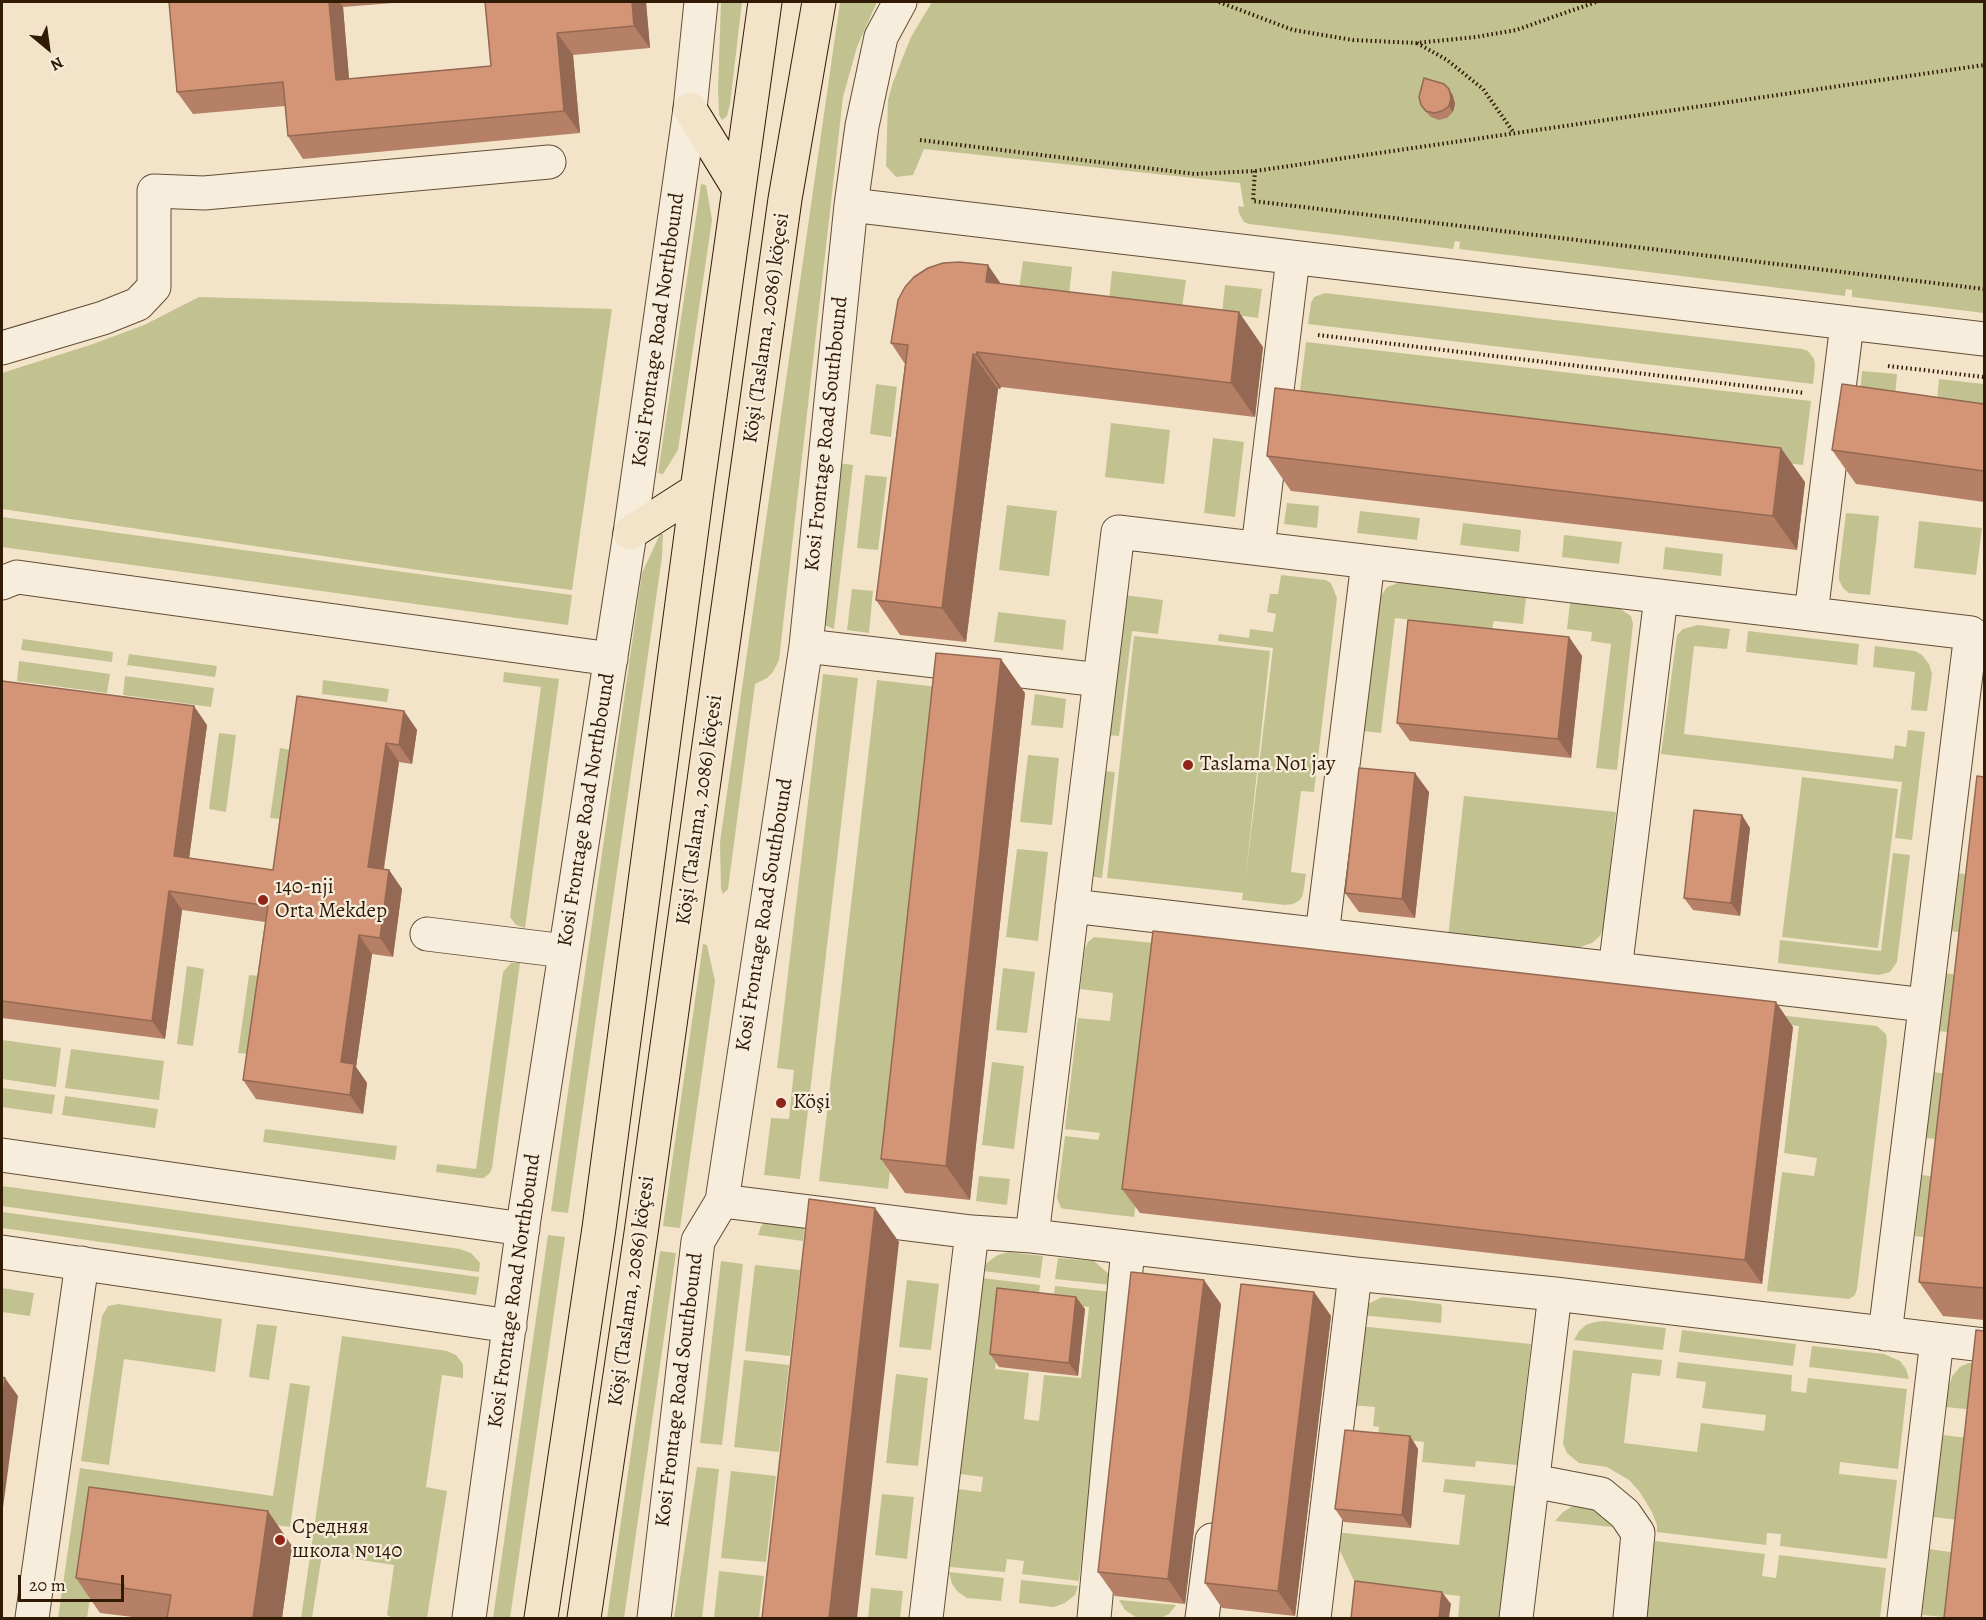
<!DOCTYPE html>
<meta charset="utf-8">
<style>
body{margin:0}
#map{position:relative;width:1986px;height:1620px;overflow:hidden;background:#f3e4c9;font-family:Alegreya,serif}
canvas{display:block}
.frame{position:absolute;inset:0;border:3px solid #311b05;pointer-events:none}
.north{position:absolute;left:18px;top:18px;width:60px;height:60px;-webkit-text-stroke:4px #f7eddc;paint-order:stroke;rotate:151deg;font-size:16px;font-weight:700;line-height:24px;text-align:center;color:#311b05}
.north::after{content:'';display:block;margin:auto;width:21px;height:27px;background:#311b05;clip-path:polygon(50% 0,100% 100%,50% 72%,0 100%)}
.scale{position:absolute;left:18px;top:1575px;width:106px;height:27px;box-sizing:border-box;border:3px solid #311b05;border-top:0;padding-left:8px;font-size:18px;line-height:21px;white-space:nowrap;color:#311b05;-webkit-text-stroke:4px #f7eddc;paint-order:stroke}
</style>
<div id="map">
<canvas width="1986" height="1620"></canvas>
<div class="frame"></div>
<div class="north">N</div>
<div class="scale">20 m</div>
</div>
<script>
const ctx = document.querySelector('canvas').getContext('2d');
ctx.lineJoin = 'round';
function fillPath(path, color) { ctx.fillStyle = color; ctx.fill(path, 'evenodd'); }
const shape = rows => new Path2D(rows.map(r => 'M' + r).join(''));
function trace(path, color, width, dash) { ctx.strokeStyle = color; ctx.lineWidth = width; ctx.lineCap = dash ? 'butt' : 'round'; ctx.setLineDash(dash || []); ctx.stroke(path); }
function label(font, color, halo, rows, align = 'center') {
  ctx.font = font + ' Alegreya,serif'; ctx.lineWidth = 4.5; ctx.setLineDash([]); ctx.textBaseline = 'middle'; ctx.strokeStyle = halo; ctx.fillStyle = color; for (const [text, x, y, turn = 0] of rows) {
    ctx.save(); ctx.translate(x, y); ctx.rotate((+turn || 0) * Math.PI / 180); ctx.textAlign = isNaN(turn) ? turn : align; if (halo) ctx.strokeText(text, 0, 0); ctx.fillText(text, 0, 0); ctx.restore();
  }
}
fillPath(shape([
 [721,2,742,2,730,104,727,116,722,120,719,115,718,89],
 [840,2,877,2,857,47,843,97,779,660,773,672,767,678,755,684,728,889,723,894,721,889,720,842],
 [932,2,1984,2,1984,313,1852,297,1852,290,1846,289,1845,296,1459,249,1460,242,1455,241,1453,249,1249,224,1244,222,1239,213,1238,206,1244,207,1240,183,924,149,913,175,896,177,886,166,888,100,893,82,911,37],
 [701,184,706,185,712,220,678,450,663,474,658,473],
 [1023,261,1072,267,1069,295,1019,289],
 [1112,271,1186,280,1182,308,1109,300],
 [1225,285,1262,289,1258,318,1222,313],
 [1325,293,1802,349,1808,351,1814,359,1815,365,1813,384,1308,324,1311,303,1314,297],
 [199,297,612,309,572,590,432,572,2,509,2,373,93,344,144,325],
 [1306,342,1811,401,1803,465,1298,406],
 [1862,371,1897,374,1895,397,1860,393],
 [1939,379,1984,384,1984,406,1937,401],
 [876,384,897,387,891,437,870,434],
 [1111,423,1170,430,1164,484,1105,477],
 [1213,438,1244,442,1235,517,1204,513],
 [837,463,853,465,834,629,824,625],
 [865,475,887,477,878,550,857,548],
 [1287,503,1319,506,1317,528,1284,524],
 [1007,505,1057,511,1049,576,999,570],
 [1360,511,1420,518,1417,540,1357,533],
 [1846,513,1879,516,1870,595,1849,593,1843,588,1839,580,1839,571],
 [2,517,572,595,568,625,2,547],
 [1919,521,1982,528,1976,575,1914,568],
 [1463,523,1521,530,1519,552,1460,545],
 [660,534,663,534,662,557,568,1213,551,1211,642,573],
 [1564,535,1622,542,1619,564,1562,557],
 [1665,547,1723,554,1721,576,1663,569],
 [1281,575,1325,580,1331,583,1337,598,1314,792,1301,791,1291,872,1306,874,1303,894,1300,900,1293,904,1285,905,1242,900,1243,893,1107,878,1134,636,1270,651,1245,883,1273,648,1218,641,1219,634,1249,638,1250,629,1273,632,1276,614,1267,612,1270,594,1278,594],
 [1401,582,1526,597,1523,624,1494,621,1492,629,1395,618,1381,733,1363,731,1379,599,1387,587],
 [852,589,873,591,869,633,847,630],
 [1124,595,1163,600,1158,634,1132,631,1119,736,1107,735],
 [1570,603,1619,608,1631,616,1633,624,1617,770,1596,768,1611,644,1591,641,1592,632,1567,629],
 [998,612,1066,620,1063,650,994,642],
 [1698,625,1730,629,1727,649,1694,646,1684,734,1893,759,1895,745,1906,747,1908,730,1925,732,1912,840,1895,838,1902,782,1661,754,1677,635,1683,629],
 [1748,631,1859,644,1857,665,1746,652],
 [23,639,113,652,112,662,21,650],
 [1875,646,1915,651,1922,655,1929,664,1932,674,1927,711,1911,710,1915,672,1873,667],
 [129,654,217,666,215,677,127,665],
 [19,661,110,674,107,693,17,681],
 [504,672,559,679,525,928,516,925,510,917,541,687,503,682],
 [823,674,858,678,800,1179,764,1175,771,1118,789,1119,794,1070,777,1068],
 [125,676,214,688,211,707,123,695],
 [323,680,389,689,387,702,322,694],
 [877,680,946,688,888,1189,819,1181],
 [1035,694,1066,699,1063,728,1031,725],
 [219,733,236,735,226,812,209,809],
 [280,748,291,750,281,819,270,818],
 [1028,755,1059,758,1052,825,1020,822],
 [1103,771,1115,772,1102,878,1090,876],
 [1802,777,1898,789,1878,948,1782,937],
 [1464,796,1616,812,1604,927,1600,936,1592,943,1571,950,1448,937],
 [1017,849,1048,852,1038,941,1006,937],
 [1893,853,1910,855,1897,962,1890,972,1879,975,1778,963,1780,940,1881,951],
 [1955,873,1976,875,1969,933,1948,931],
 [1094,937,1205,948,1166,953,1134,1217,1065,1209,1061,1208,1057,1198,1065,1136,1098,1140,1100,1133,1065,1129,1078,1018,1110,1021,1113,993,1080,989,1085,949,1088,942],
 [703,944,707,945,715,981,680,1228,663,1226],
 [511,963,520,963,492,1168,490,1173,484,1178,479,1178,436,1172,437,1164,476,1169,503,972],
 [187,966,204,969,193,1046,177,1044],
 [1003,968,1035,972,1027,1033,996,1030],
 [1944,973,1965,976,1958,1033,1938,1031],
 [249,975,260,976,249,1054,238,1053],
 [1760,1013,1877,1026,1886,1034,1887,1041,1857,1289,1855,1295,1849,1299,1767,1291,1782,1172,1814,1176,1817,1158,1784,1153,1799,1026,1758,1021],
 [2,1040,61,1048,56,1087,2,1079],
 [71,1049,164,1061,159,1100,65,1088],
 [992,1062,1024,1066,1014,1149,982,1145],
 [1933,1072,1954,1075,1947,1140,1926,1138],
 [2,1088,55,1095,52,1114,2,1107],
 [65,1096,158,1109,155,1128,62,1115],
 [265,1129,397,1146,395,1160,263,1142],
 [1922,1175,1943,1178,1936,1239,1915,1236],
 [979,1176,1010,1179,1007,1205,976,1201],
 [2,1186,460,1249,471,1253,480,1263,479,1272,2,1206],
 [2,1212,479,1277,476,1295,2,1228],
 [766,1222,805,1223,803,1241,758,1235,761,1226],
 [548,1235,565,1237,510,1618,493,1618],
 [660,1251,676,1253,624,1618,607,1618],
 [1008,1252,1043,1256,1040,1278,983,1271,983,1267,989,1261,998,1255],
 [1058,1258,1094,1261,1110,1275,1112,1285,1055,1279],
 [721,1261,743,1264,722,1445,700,1443],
 [755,1265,800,1270,790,1356,745,1351],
 [982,1278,1040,1285,1038,1301,1004,1298,995,1369,1029,1373,1024,1419,1039,1421,1044,1375,1081,1378,1089,1307,1053,1303,1055,1286,1112,1292,1079,1581,1022,1574,1024,1561,1007,1559,1005,1572,950,1567,958,1489,981,1492,983,1477,960,1474],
 [907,1280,939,1284,931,1350,899,1347],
 [2,1288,34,1293,30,1316,2,1312],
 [1382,1297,1441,1304,1442,1308,1441,1323,1360,1315,1368,1304],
 [118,1304,222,1319,215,1372,124,1359,109,1465,81,1461,102,1316,108,1306],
 [1603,1321,1666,1328,1663,1350,1574,1340,1579,1331,1586,1325,1595,1322],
 [257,1324,277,1326,269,1380,249,1377],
 [1359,1326,1531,1344,1517,1465,1476,1461,1475,1467,1422,1462,1424,1442,1378,1437,1379,1427,1373,1426,1375,1407,1350,1405],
 [1682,1330,1796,1344,1793,1366,1679,1352],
 [342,1336,447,1351,456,1355,463,1364,463,1378,442,1375,426,1487,447,1491,427,1618,393,1618,387,1615,394,1565,322,1554,312,1618,301,1618],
 [1812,1346,1884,1354,1900,1361,1906,1369,1909,1379,1809,1367],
 [1573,1350,1662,1360,1660,1376,1632,1373,1624,1443,1697,1452,1701,1423,1764,1431,1766,1415,1702,1408,1706,1382,1676,1378,1678,1362,1792,1375,1791,1391,1806,1393,1808,1378,1907,1389,1898,1469,1840,1462,1839,1474,1897,1480,1887,1559,1780,1546,1781,1534,1767,1533,1766,1545,1657,1532,1657,1525,1652,1512,1639,1491,1629,1480,1607,1467,1579,1463,1567,1453,1563,1444],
 [744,1360,789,1365,779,1452,734,1447],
 [1969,1363,1984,1364,1984,1411,1946,1407,1949,1385,1953,1375,1961,1366],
 [896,1374,928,1378,918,1466,886,1463],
 [290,1383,310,1386,290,1527,104,1502,87,1618,58,1618,80,1468,273,1496],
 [1943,1435,1984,1440,1968,1521,1933,1517],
 [697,1467,719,1469,702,1618,674,1618],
 [731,1471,776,1476,766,1562,721,1558],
 [1445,1479,1515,1486,1500,1618,1458,1618,1460,1596,1356,1585,1334,1538,1335,1532,1459,1545,1465,1495,1443,1492],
 [882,1494,914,1497,907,1559,875,1555],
 [1586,1505,1607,1516,1612,1527,1555,1521,1563,1512,1573,1506],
 [1655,1541,1765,1554,1762,1576,1776,1578,1779,1555,1886,1568,1880,1618,1646,1618],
 [1929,1549,1964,1554,1955,1618,1922,1615],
 [719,1571,764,1576,759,1618,714,1618],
 [949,1572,1004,1578,1001,1601,967,1598,958,1592,952,1584],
 [1021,1580,1078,1586,1075,1595,1065,1603,1054,1607,1019,1603],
 [871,1588,903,1591,900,1618,868,1618],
 [1119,1600,1176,1605,1169,1614,1161,1618,1137,1618,1125,1610]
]), '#c2c291');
const minor = shape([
 [851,205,1984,339],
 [2,348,103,318,138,304,154,287,154,191,204,193,549,162],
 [1258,548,1293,258],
 [2,583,17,577,611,659],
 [1811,614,1847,324],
 [806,646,1100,680],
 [1072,906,1925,1005],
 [427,934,565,951],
 [1322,935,1368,562],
 [1615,970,1661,597],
 [2,1155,523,1229],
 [722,1201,972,1232,1032,1236,1355,1274,1555,1294,1984,1345],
 [1032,1236,1118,532,1971,633,1885,1334],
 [2,1252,510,1326],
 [1533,1481,1601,1494,1625,1514,1638,1533,1630,1618],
 [32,1618,82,1263],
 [469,1618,524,1219,630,533,690,109,701,2],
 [654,1618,698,1241,722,1201,806,646,851,205,862,126,881,37,900,2],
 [926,1618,972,1232],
 [1094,1618,1128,1248],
 [1202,1618,1212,1540],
 [1314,1618,1355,1274],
 [1516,1618,1555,1294],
 [1904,1618,1937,1340]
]);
const major = shape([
 [690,109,739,189],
 [630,533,697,490],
 [541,1618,599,1228,697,490,765,2],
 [584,1618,641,1233,785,199,819,2]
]);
trace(minor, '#624d36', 35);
trace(major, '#311b05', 35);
trace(shape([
 [1219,2,1293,30,1353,40,1416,43,1476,37,1516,30,1596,2],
 [1417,43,1447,60,1483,89,1514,133],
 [920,140,1195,174,1255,171,1984,65],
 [1255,171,1253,201,1984,289],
 [1318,335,1805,393],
 [1888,366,1984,377]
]), '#311b05', 4, [1.5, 3]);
trace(minor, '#f7eddc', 33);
trace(major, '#f3e4c9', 33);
fillPath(shape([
 [169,2,406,2,343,7,349,79,491,66,485,2,646,2,650,48,573,55,580,133,303,159,288,136,285,106,193,114,177,92],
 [1449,89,1453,96,1455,104,1453,112,1447,118,1439,120,1431,117,1425,111,1421,105],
 [1001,284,1263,347,1255,417,1001,387,1000,389,998,389,966,642,900,635,876,600,905,364,891,343],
 [1984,404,1984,502,1856,484,1832,450],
 [1267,456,1805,482,1797,550,1291,491],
 [1569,637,1582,656,1571,758,1410,741,1397,723],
 [2,681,207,725,189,858,273,870,404,711,417,730,412,764,399,762,384,869,389,870,402,889,393,957,372,954,356,1067,367,1083,363,1114,256,1099,243,1080,265,922,182,910,165,1039,2,1018],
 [1025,693,970,1200,905,1193,881,1159],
 [1984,777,1984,1320,1943,1316,1919,1282],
 [1429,792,1415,918,1359,912,1345,893],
 [1750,828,1740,916,1693,910,1684,898],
 [1793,1027,1762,1284,1140,1213,1122,1189],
 [1314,1292,1331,1316,1295,1616,1222,1608,1205,1583],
 [1221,1304,1185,1604,1115,1596,1098,1572],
 [1085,1309,1078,1376,999,1367,990,1354],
 [1410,1436,1418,1449,1411,1528,1344,1522,1335,1509],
 [292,1546,282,1618,141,1618,100,1613,76,1578]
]), '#b58065');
fillPath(shape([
 [329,2,339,2,343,7,351,102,336,80],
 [632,2,646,2,650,48,634,26],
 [557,33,573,55,580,133,564,111],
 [1449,89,1453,96,1455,104,1453,112,1449,106],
 [988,265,1012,300,986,282],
 [1239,312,1263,347,1255,417,1231,383],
 [977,352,1001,387,1000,389,976,355],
 [973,354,998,389,966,642,942,608],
 [1781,448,1805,482,1797,550,1773,516],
 [1569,637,1582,656,1571,758,1558,739],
 [1001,659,1025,693,970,1200,946,1166],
 [194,706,207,725,187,874,174,856],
 [404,711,417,730,412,764,399,745],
 [386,743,399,762,381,885,368,867],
 [1415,773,1429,792,1415,918,1402,899],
 [1742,815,1750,828,1740,916,1731,903],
 [389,870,402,889,393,957,380,938],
 [169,891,182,910,165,1039,152,1021],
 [359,935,372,954,356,1067,367,1083,363,1114,350,1095,341,1062],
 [1776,1002,1793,1027,1762,1284,1745,1260],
 [875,1208,899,1242,857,1618,829,1618],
 [1204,1280,1221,1304,1185,1604,1168,1579],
 [1314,1292,1331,1316,1295,1616,1278,1591],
 [1076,1297,1085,1309,1078,1376,1069,1363],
 [5,1378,18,1396,2,1515,2,1404],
 [1410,1436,1418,1449,1411,1528,1402,1515],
 [268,1511,292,1546,282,1618,253,1618],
 [1442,1592,1451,1604,1449,1618,1439,1618]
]), '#946852');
const building = shape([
 [169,2,329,2,336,80,491,66,485,2,632,2,634,26,557,33,564,111,288,136,283,82,177,92,169,2],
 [1424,78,1444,84,1449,89,1451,98,1449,106,1442,111,1434,113,1426,111,1421,105,1419,97,1424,78],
 [959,262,988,265,986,282,1239,312,1231,383,977,352,976,355,973,354,942,608,876,600,908,345,891,343,898,300,905,287,914,277,928,268,943,263,959,262],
 [1842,384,1984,404,1984,471,1832,450,1842,384],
 [1275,388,1781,448,1773,516,1267,456,1275,388],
 [1408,620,1569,637,1558,739,1397,723,1408,620],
 [936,653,1001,659,946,1166,881,1159,936,653],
 [2,681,194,706,174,856,273,870,297,696,404,711,399,745,386,743,368,867,389,870,380,938,359,935,341,1062,354,1064,350,1095,243,1080,268,906,169,891,152,1021,2,1001,2,681],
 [1359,768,1415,773,1402,899,1345,893,1359,768],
 [1977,776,1984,777,1984,1288,1919,1282,1977,776],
 [1694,810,1742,815,1731,903,1684,898,1694,810],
 [1153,931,1776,1002,1745,1260,1122,1189,1153,931],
 [809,1199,875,1208,829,1618,762,1618,809,1199],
 [1131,1272,1204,1280,1168,1579,1098,1572,1131,1272],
 [1241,1284,1314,1292,1278,1591,1205,1583,1241,1284],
 [997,1288,1076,1297,1069,1363,990,1354,997,1288],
 [1976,1330,1984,1331,1984,1618,1944,1618,1976,1330],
 [2,1377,5,1378,2,1404,2,1377],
 [1345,1430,1410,1436,1402,1515,1335,1509,1345,1430],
 [89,1487,268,1511,253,1618,167,1618,171,1595,123,1588,124,1585,76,1578,89,1487],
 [1355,1581,1442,1592,1439,1618,1351,1618,1355,1581]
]);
fillPath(building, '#d39575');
trace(building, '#946852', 1.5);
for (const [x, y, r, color] of [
 [1188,765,6,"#8f2418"],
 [263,900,6,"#8f2418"],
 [781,1103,6,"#8f2418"],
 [280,1540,6,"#8f2418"]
]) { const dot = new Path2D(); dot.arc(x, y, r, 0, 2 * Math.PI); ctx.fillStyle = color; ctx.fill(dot); trace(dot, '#f7eddc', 2); }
label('21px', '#311b05', '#f7eddc', [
 ["Köşi (Taslama, 2086) köçesi",767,328,-82],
 ["Kosi Frontage Road Northbound",659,330,-82],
 ["Kosi Frontage Road Southbound",827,434,-84],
 ["Kosi Frontage Road Northbound",587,810,-81],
 ["Köşi (Taslama, 2086) köçesi",700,810,-82],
 ["Kosi Frontage Road Southbound",765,915,-81],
 ["Kosi Frontage Road Northbound",515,1291,-82],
 ["Köşi (Taslama, 2086) köçesi",632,1291,-82],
 ["Kosi Frontage Road Southbound",680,1390,-83]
]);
label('21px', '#311b05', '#f7eddc', [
 ["Taslama No1 jay",1200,765],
 ["140-nji",275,888],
 ["Orta Mekdep",275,912],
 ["Köşi",793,1103],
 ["Средняя",292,1528],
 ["школа №140",292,1552]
], 'left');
</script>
